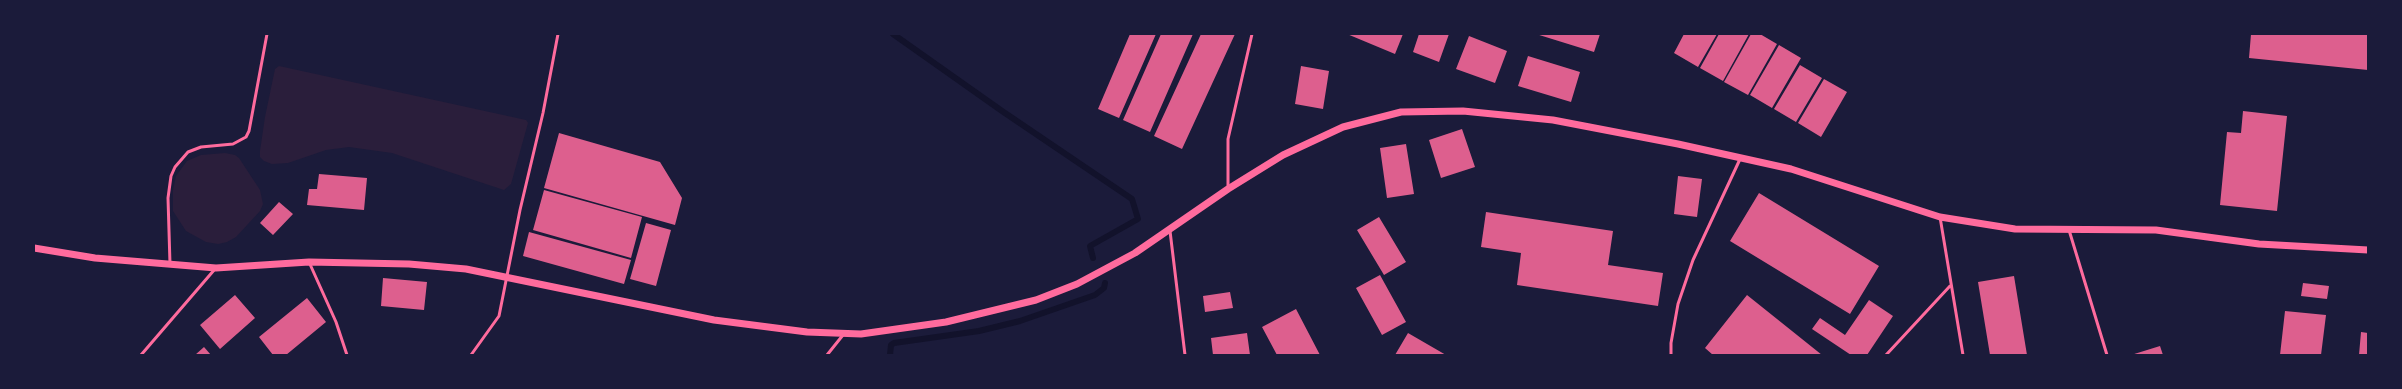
<!DOCTYPE html>
<style>
body{margin:0}
#map{position:relative;width:2402px;height:389px;overflow:hidden;background:#1b1b3a;font-family:"Sofia Sans Condensed",sans-serif}
canvas{display:block}
.frame{position:absolute;inset:0;border:35px solid #1b1b3a;pointer-events:none}
</style>
<div id="map">
<canvas width="2402" height="389"></canvas>
<div class="frame"></div>
</div>
<script>
const ctx = document.querySelector('canvas').getContext('2d');
ctx.lineJoin = 'round';
function fillPath(path, color) { ctx.fillStyle = color; ctx.fill(path, 'evenodd'); }
const shape = rows => new Path2D(rows.map(r => 'M' + r).join(''));
function trace(path, color, width, dash) { ctx.strokeStyle = color; ctx.lineWidth = width; ctx.lineCap = dash ? 'butt' : 'round'; ctx.setLineDash(dash || []); ctx.stroke(path); }
fillPath(shape([
 [279,66,526,120,528,123,511,184,504,190,392,153,349,147,326,150,288,163,272,164,264,161,260,157,260,151,265,117,275,69],
 [225,153,235,155,239,158,260,190,263,204,260,211,236,237,227,242,218,244,206,242,186,231,173,211,173,190,176,176,187,161,201,155]
]), '#2a1e3b');
trace(shape([
 [893,34,1002,111,1132,199,1138,219,1090,246,1093,258],
 [890,355,891,345,894,343,979,331,1020,321,1095,295,1104,288,1105,283]
]), '#12122b', 6);
fillPath(shape([
 [1130,34,1156,34,1119,118,1098,109],
 [1161,34,1193,34,1150,132,1123,120],
 [1201,34,1235,34,1182,149,1154,136],
 [1347,34,1403,34,1395,54],
 [1419,34,1449,34,1439,62,1413,52],
 [1536,34,1600,34,1594,52],
 [1684,34,1717,34,1698,67,1674,53],
 [1719,34,1749,34,1723,81,1700,68],
 [1751,34,1760,34,1777,44,1748,95,1724,82],
 [2251,34,2368,34,2368,70,2249,58],
 [1469,36,1507,51,1495,83,1456,69],
 [1779,45,1801,58,1772,108,1750,95],
 [1528,56,1580,72,1571,102,1518,86],
 [1800,65,1822,78,1796,122,1774,109],
 [1301,66,1329,71,1323,109,1295,104],
 [1824,79,1847,92,1821,137,1798,123],
 [2243,111,2287,116,2277,211,2220,205,2227,132,2241,133],
 [1462,129,1475,167,1441,178,1429,140],
 [559,133,660,162,682,198,675,225,544,188],
 [1406,144,1414,194,1387,198,1380,148],
 [319,174,367,178,364,210,307,205,309,189,317,189],
 [1678,176,1702,179,1697,217,1674,214],
 [544,190,642,217,631,258,533,230],
 [1759,193,1879,266,1850,314,1730,241],
 [279,202,293,214,273,235,260,223],
 [1486,212,1613,231,1608,265,1663,273,1658,306,1517,285,1521,253,1481,247],
 [1379,217,1406,262,1384,275,1357,230],
 [646,223,671,230,656,286,630,279],
 [529,232,631,260,624,284,523,256],
 [1380,275,1406,322,1382,335,1356,288],
 [2014,276,2027,355,1990,355,1978,282],
 [383,278,427,282,424,310,381,306],
 [2303,283,2329,286,2327,299,2301,296],
 [1230,292,1233,308,1205,312,1203,296],
 [235,295,255,318,220,349,200,325],
 [1747,295,1822,355,1713,355,1705,348],
 [307,298,326,322,286,355,273,355,259,337],
 [1869,300,1893,316,1867,355,1851,355,1812,329,1820,318,1845,335],
 [1296,309,1320,355,1277,355,1262,327],
 [2285,311,2326,315,2321,355,2280,355],
 [2361,332,2368,333,2368,355,2359,355],
 [1247,333,1250,355,1213,355,1211,338],
 [1408,333,1446,355,1395,355],
 [2160,346,2163,355,2131,355],
 [204,347,211,355,195,355]
]), '#dd5f8e');
trace(shape([
 [1228,187,1228,139,1252,34],
 [1940,217,1963,355],
 [2069,230,2107,355],
 [1170,231,1185,355],
 [309,262,336,322,347,355],
 [170,264,168,198,171,176,175,167,188,152,201,147,233,144,246,137,249,131,267,34],
 [141,355,215,269],
 [471,355,499,316,520,210,543,113,558,34],
 [827,355,843,335],
 [1671,355,1671,343,1678,304,1693,260,1741,157],
 [1886,355,1950,286]
]), '#ff6b9d', 3);
trace(shape([
 [34,248,95,258,216,268,309,262,409,264,466,269,714,320,807,332,861,334,946,322,1036,300,1077,284,1135,253,1228,189,1283,155,1343,127,1401,112,1463,111,1553,120,1678,144,1791,169,1940,217,2015,229,2156,230,2259,244,2368,250]
]), '#ff6b9d', 7);
</script>
